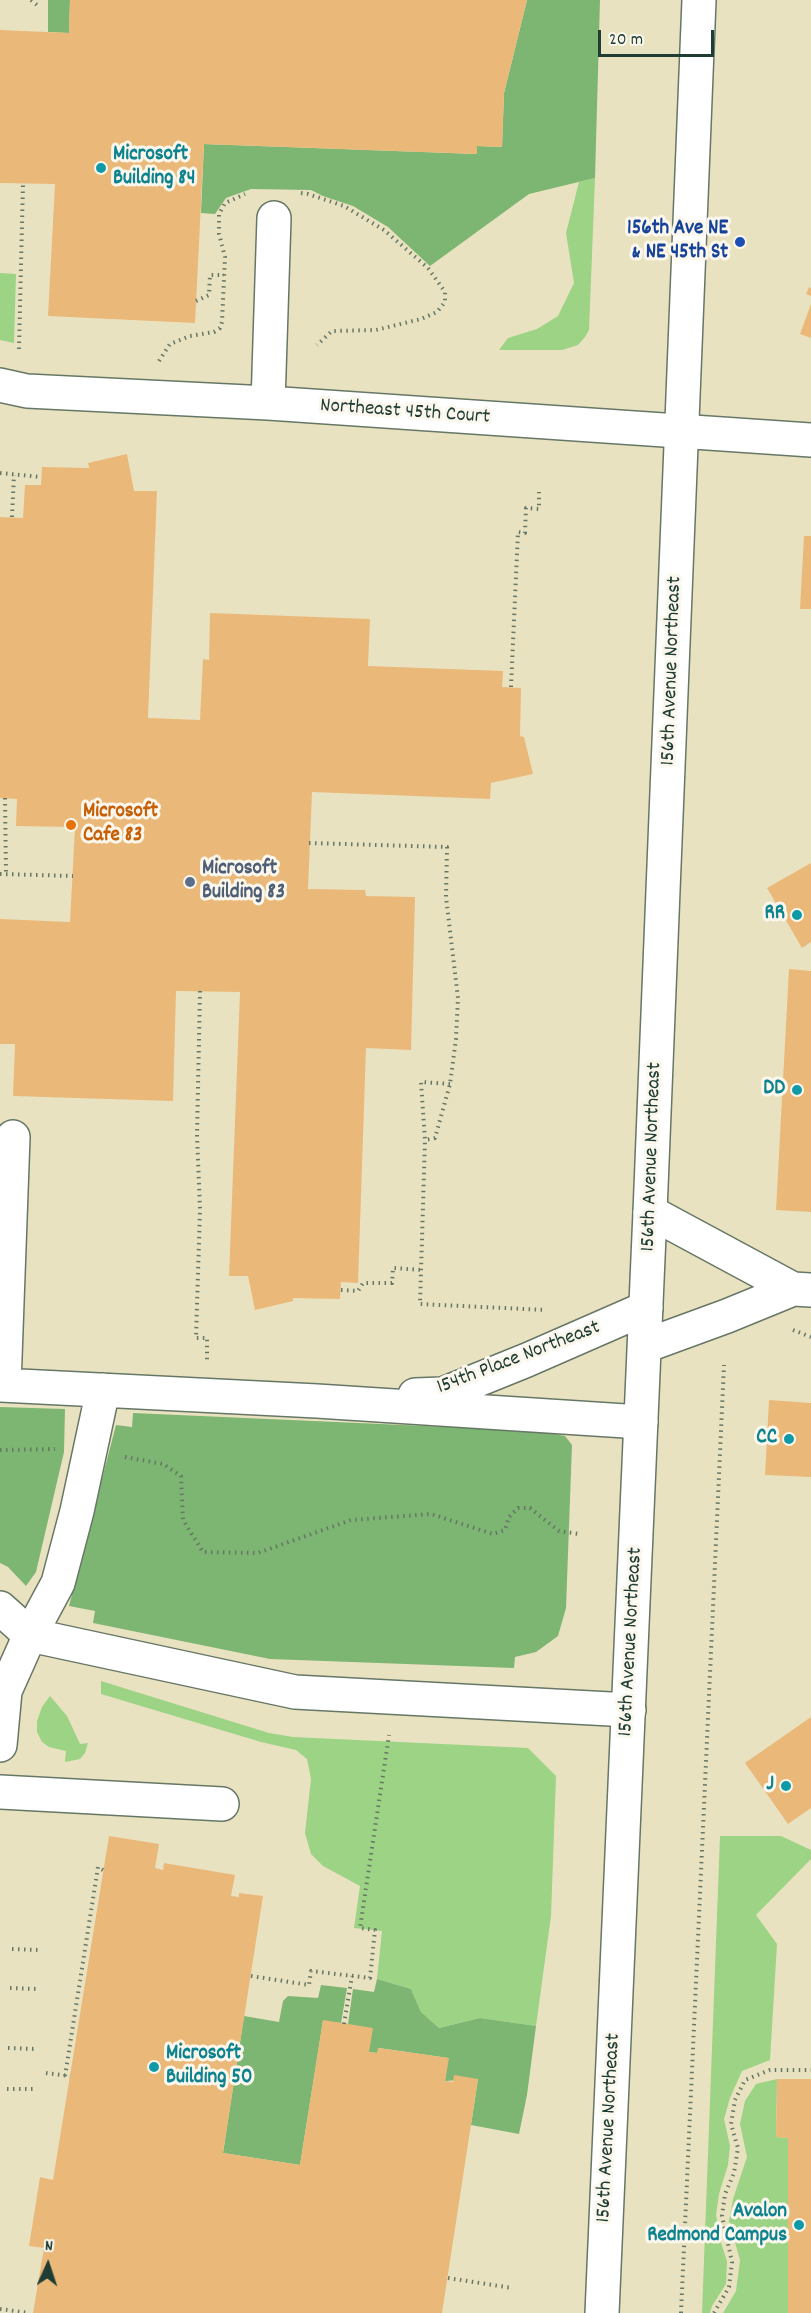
<!DOCTYPE html>
<style>
body{margin:0}
#map{position:relative;width:811px;height:2313px;overflow:hidden;background:#e9e2c1;font-family:Dekko,sans-serif}
canvas{display:block}
.north{position:absolute;left:18px;top:2235px;width:60px;height:60px;-webkit-text-stroke:4px #fbf7ec;paint-order:stroke;rotate:3deg;font-size:16px;font-weight:700;line-height:24px;text-align:center;color:#1f3d34}
.north::after{content:'';display:block;margin:auto;width:21px;height:27px;background:#1f3d34;clip-path:polygon(50% 0,100% 100%,50% 72%,0 100%)}
.scale{position:absolute;left:598px;top:30px;width:116px;height:27px;box-sizing:border-box;border:3px solid #1f3d34;border-top:0;padding-left:8px;font-size:18px;line-height:21px;white-space:nowrap;color:#1f3d34;-webkit-text-stroke:4px #fbf7ec;paint-order:stroke}
</style>
<div id="map">
<canvas width="811" height="2313"></canvas>
<div class="north">N</div>
<div class="scale">20 m</div>
</div>
<script>
const ctx = document.querySelector('canvas').getContext('2d');
ctx.lineJoin = 'round';
function fillPath(path, color) { ctx.fillStyle = color; ctx.fill(path, 'evenodd'); }
const shape = rows => new Path2D(rows.map(r => 'M' + r).join(''));
function trace(path, color, width, dash) { ctx.strokeStyle = color; ctx.lineWidth = width; ctx.lineCap = dash ? 'butt' : 'round'; ctx.setLineDash(dash || []); ctx.stroke(path); }
function label(font, color, halo, rows, align = 'center') {
  ctx.font = font + ' Dekko,sans-serif'; ctx.lineWidth = 6; ctx.setLineDash([]); ctx.textBaseline = 'middle'; ctx.strokeStyle = halo; ctx.fillStyle = color; for (const [text, x, y, turn = 0] of rows) {
    ctx.save(); ctx.translate(x, y); ctx.rotate((+turn || 0) * Math.PI / 180); ctx.textAlign = isNaN(turn) ? turn : align; if (halo) ctx.strokeText(text, 0, 0); ctx.fillText(text, 0, 0); ctx.restore();
  }
}
fillPath(shape([
 [595,178,589,330,585,337,578,345,562,350,499,350,508,338,537,329,558,316,574,283,566,233,579,182],
 [0,273,16,274,14,343,0,340],
 [101,1681,269,1733,293,1737,528,1748,556,1776,551,1916,536,2026,480,2018,439,2028,421,2012,411,1989,377,1979,382,1931,354,1928,360,1886,323,1866,311,1854,305,1833,311,1779,307,1759,296,1750,261,1742,101,1694],
 [50,1696,67,1716,80,1744,88,1743,85,1753,80,1759,65,1762,66,1751,49,1747,42,1742,37,1732,37,1721,42,1707],
 [720,1836,781,1836,811,1850,811,1859,756,1915,777,1944,770,2060,742,2071,730,2098,724,2119,730,2146,728,2165,719,2194,716,2215,721,2243,727,2261,726,2284,712,2306,710,2313,702,2313],
 [777,2079,776,2137,788,2138,788,2313,723,2313,736,2291,740,2260,729,2221,733,2199,747,2157,740,2124,745,2101,756,2084]
]), '#9cd385');
fillPath(shape([
 [48,0,70,0,69,33,48,32],
 [527,0,600,0,595,178,529,194,430,266,388,227,353,206,323,196,311,190,251,189,226,198,215,214,201,213,204,144,477,154,477,146,502,147,504,93],
 [0,1407,65,1409,64,1452,36,1572,26,1586,8,1567,0,1563],
 [133,1413,538,1431,565,1436,572,1445,566,1608,558,1636,536,1652,515,1657,514,1668,270,1659,93,1623,95,1611,69,1606,116,1425,132,1427],
 [377,1979,411,1989,421,2012,439,2028,480,2018,536,2026,527,2095,519,2134,471,2125,478,2079,445,2081,448,2058,379,2048,377,2053,369,2052,348,2024,353,1989,374,1992],
 [321,1985,347,1988,341,2023,323,2021,300,2165,223,2153,244,2016,279,2022,283,2001,288,1996,318,1998]
]), '#7db572');
fillPath(shape([
 [70,0,527,0,504,93,502,147,477,146,477,154,204,144,195,323,48,316,55,184,0,183,0,30,69,33],
 [809,287,811,288,811,296,806,294],
 [811,304,811,338,800,334],
 [127,454,134,491,157,491,148,718,200,720,203,659,209,660,210,613,370,619,368,666,503,671,502,687,521,688,520,736,524,737,533,774,491,783,490,799,312,792,308,889,365,890,366,896,415,897,411,1050,366,1048,358,1283,341,1282,340,1299,293,1298,293,1301,255,1310,248,1276,229,1276,240,992,176,991,173,1101,13,1096,15,1044,0,1044,0,919,70,922,75,827,16,826,17,799,0,798,0,517,23,518,25,485,41,485,42,467,89,468,88,463],
 [804,536,811,536,811,609,800,609],
 [811,863,811,942,802,948,767,888],
 [789,969,811,971,811,1212,776,1210],
 [769,1400,811,1403,811,1477,765,1475],
 [811,1717,811,1808,788,1824,745,1763],
 [109,1836,159,1844,155,1868,163,1870,164,1863,235,1875,231,1896,239,1897,239,1893,263,1896,223,2153,300,2165,323,2020,373,2028,369,2052,377,2053,378,2048,449,2058,445,2081,453,2082,454,2075,478,2079,442,2313,33,2313,44,2248,29,2246,40,2177,53,2180],
 [777,2079,811,2079,811,2313,788,2313,788,2138,776,2137]
]), '#eab97a');
const minor = shape([
 [0,385,27,391,268,403,811,440],
 [268,403,274,218],
 [650,1212,793,1289,811,1290],
 [645,1346,727,1316,793,1289],
 [0,1385,317,1401,641,1422],
 [4,1385,13,1137],
 [415,1395,443,1394,527,1360,646,1308],
 [0,1608,30,1635,295,1692,629,1710],
 [0,1745,5,1691,30,1635,58,1583,77,1511,103,1390],
 [0,1792,222,1804]
]);
const major = shape([
 [602,2313,650,1212,699,0]
]);
trace(minor, '#667765', 36);
trace(major, '#667765', 36);
trace(shape([
 [31,0,37,5],
 [301,193,308,194,344,206,384,230,428,268,445,292,445,302,437,312,421,319,376,330,332,331,317,345],
 [196,301,209,295,210,275,224,275],
 [19,349,23,183],
 [159,361,170,344,190,336,214,332,220,328,222,322,225,257,219,234,219,214,225,203,245,194],
 [0,473,41,477],
 [12,517,14,475],
 [511,687,518,532,525,533,526,508,539,509,539,492],
 [5,798,6,874],
 [309,843,447,847,446,897,458,998,456,1039,450,1084,435,1138,425,1140],
 [0,874,73,876],
 [200,991,197,1135,200,1209,196,1338,207,1338,207,1360],
 [450,1084,421,1082,425,1140,420,1304,546,1310],
 [341,1290,358,1291,363,1283,392,1283,393,1268,422,1270],
 [793,1330,811,1337],
 [0,1450,55,1449],
 [125,1457,163,1464,181,1476,183,1520,203,1552,258,1553,351,1520,431,1514,493,1534,505,1530,509,1517,518,1508,530,1508,559,1531,579,1534],
 [12,1949,40,1950],
 [251,1976,309,1985,311,1971,370,1978,375,1930,360,1928,389,1735],
 [10,1988,38,1989],
 [344,2024,352,1976],
 [8,2048,36,2049],
 [46,2073,70,2076],
 [65,2076,98,1867,103,1870],
 [7,2089,35,2089],
 [448,2278,512,2288],
 [0,2309,29,2313],
 [681,2313,724,1365],
 [714,2313,729,2287,732,2262,722,2216,725,2194,734,2173,738,2148,731,2124,735,2100,745,2080,770,2070,811,2070]
]), '#667765', 4, [1.5, 4.5]);
trace(minor, '#fff', 33);
trace(major, '#fff', 33);
for (const [x, y, r, color] of [
 [101,168,6,"#0f9aa8"],
 [740,242,6,"#1a4fb4"],
 [71,825,6,"#e8710a"],
 [190,882,6,"#5c6f8a"],
 [797,915,6,"#0f9aa8"],
 [797,1090,6,"#0f9aa8"],
 [789,1439,6,"#0f9aa8"],
 [786,1786,6,"#0f9aa8"],
 [154,2067,6,"#0f9aa8"],
 [799,2225,6,"#0f9aa8"]
]) { const dot = new Path2D(); dot.arc(x, y, r, 0, 2 * Math.PI); ctx.fillStyle = color; ctx.fill(dot); trace(dot, '#fbf7ec', 2); }
label('bold 21px', '#0d838f', '#fbf7ec', [
 ["Microsoft",113,156,"left"],
 ["Building 84",113,180,"left"],
 ["RR",785,915],
 ["DD",785,1090],
 ["CC",777,1439],
 ["J",774,1786],
 ["Microsoft",166,2055,"left"],
 ["Building 50",166,2079,"left"],
 ["Avalon",787,2213],
 ["Redmond Campus",787,2237]
], 'right');
label('bold 21px', '#164399', '#fbf7ec', [
 ["156th Ave NE",728,230],
 ["& NE 45th St",728,254]
], 'right');
label('21px', '#1f3d34', '#fbf7ec', [
 ["Northeast 45th Court",405,413,4],
 ["156th Avenue Northeast",673,671,-88],
 ["156th Avenue Northeast",653,1157,-88],
 ["154th Place Northeast",519,1359,-21],
 ["156th Avenue Northeast",632,1642,-87],
 ["156th Avenue Northeast",610,2128,-87]
]);
label('bold 21px', '#c56008', '#fbf7ec', [
 ["Microsoft",83,813],
 ["Cafe 83",83,837]
], 'left');
label('bold 21px', '#4e5e75', '#fbf7ec', [
 ["Microsoft",202,870],
 ["Building 83",202,894]
], 'left');
</script>
